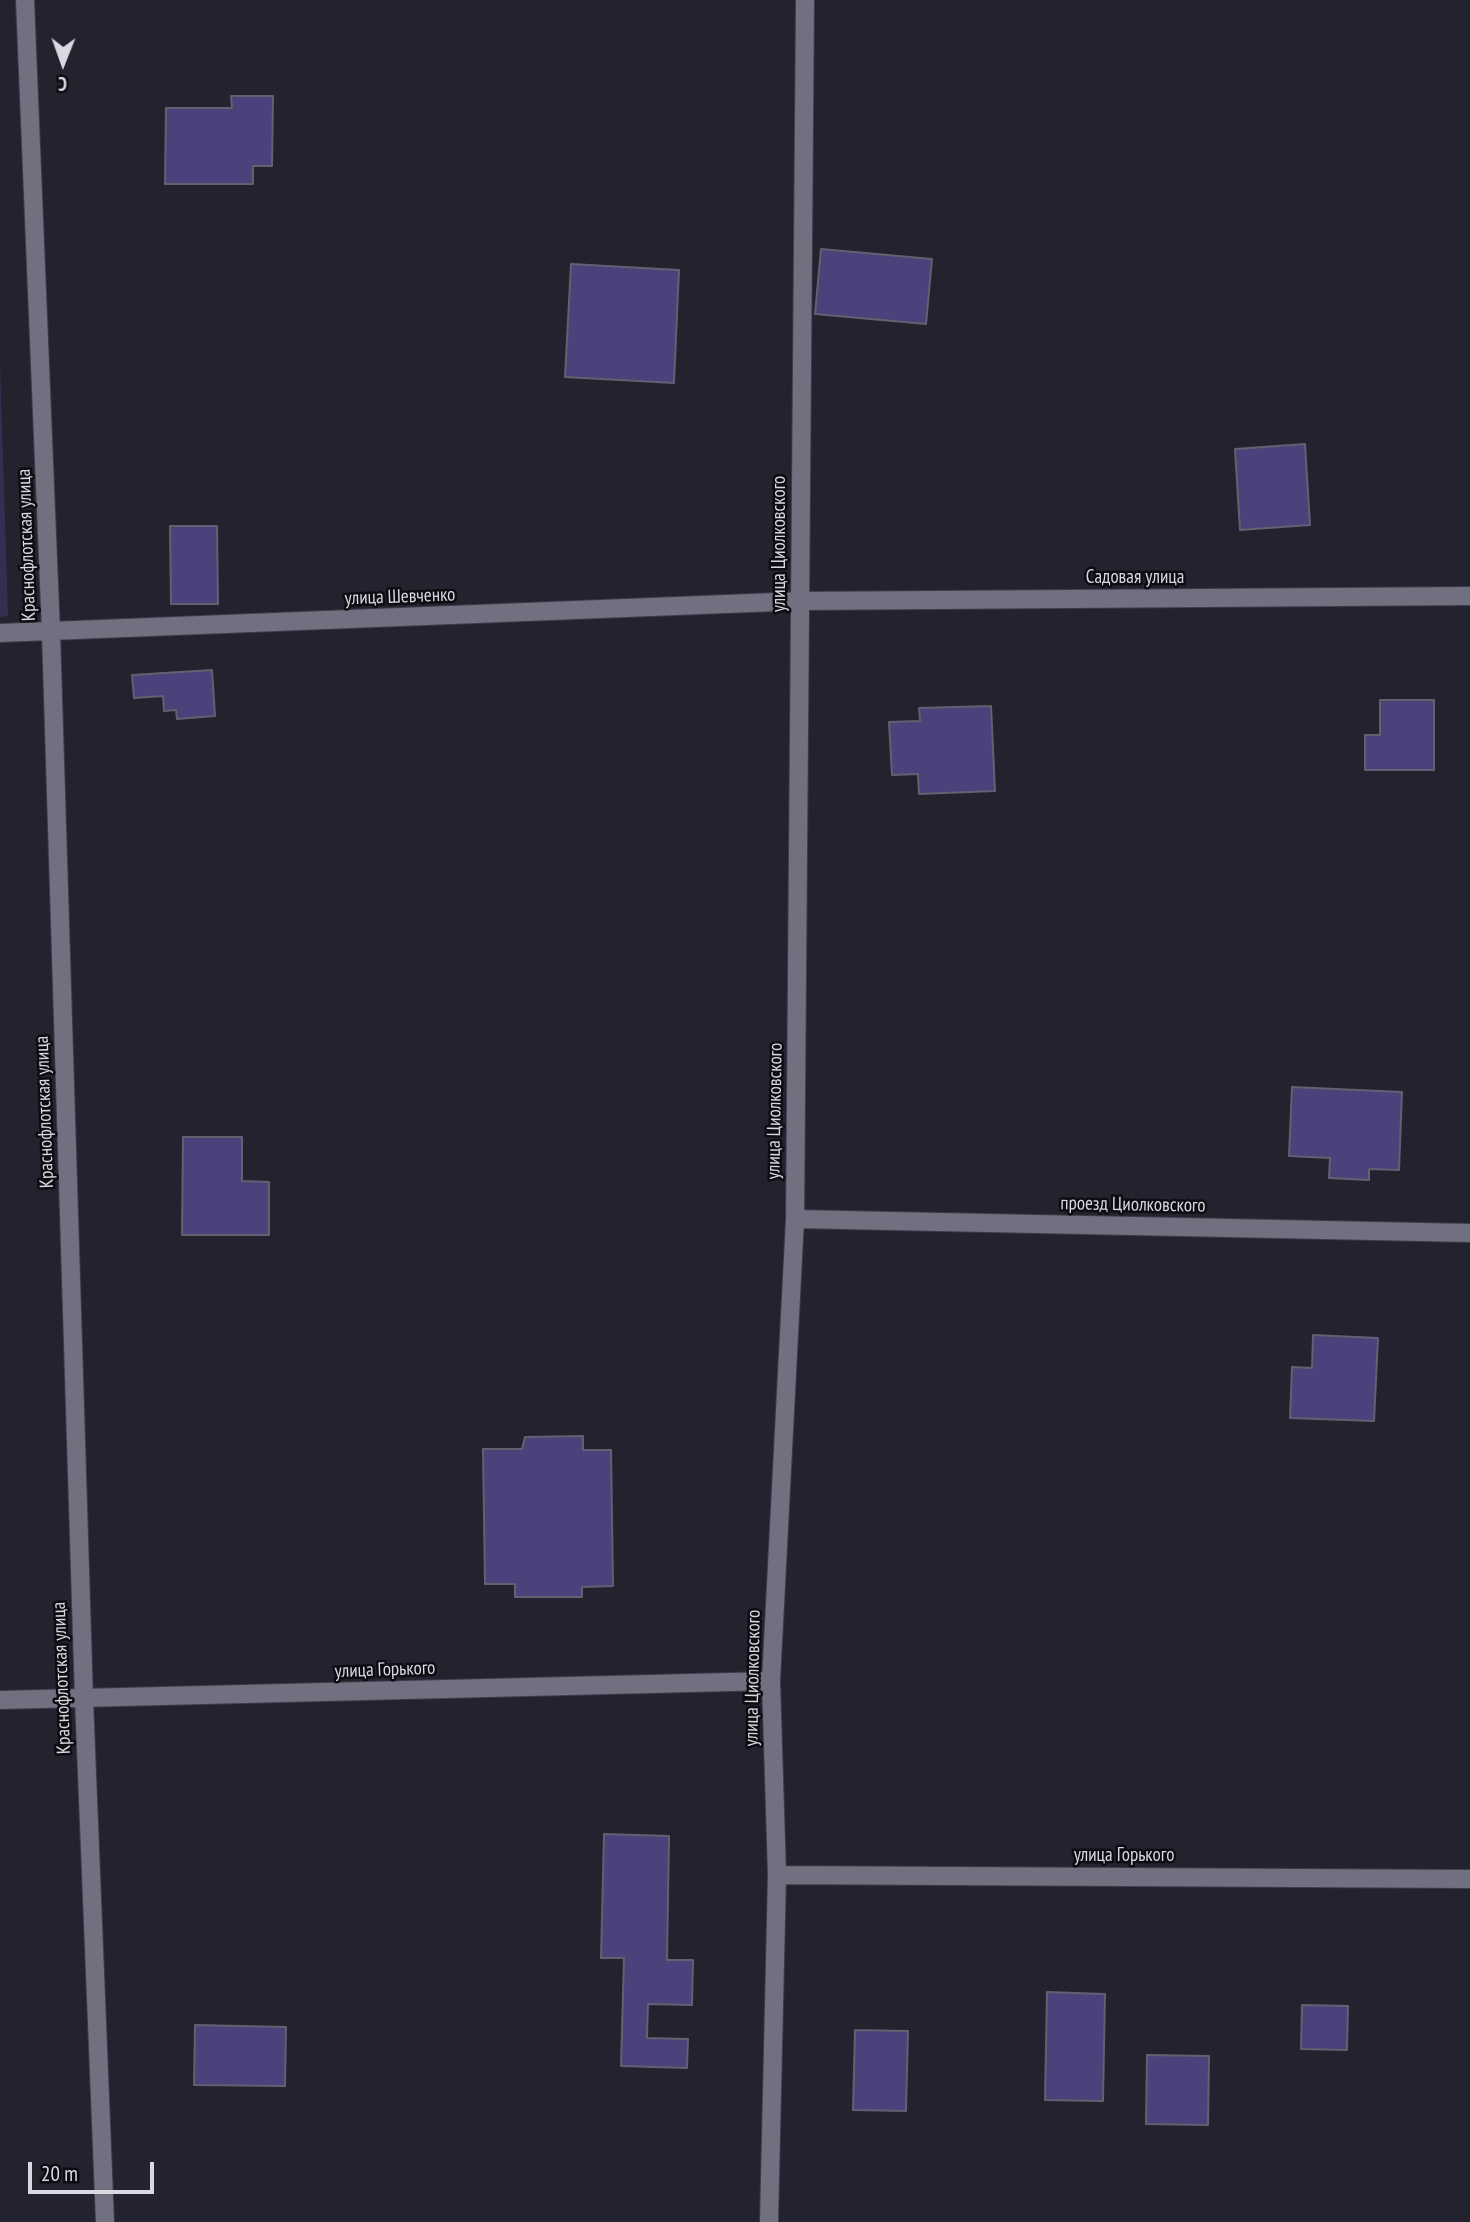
<!DOCTYPE html>
<meta charset="utf-8">
<style>
body{margin:0}
#map{position:relative;width:1470px;height:2222px;overflow:hidden;background:#23222f;font-family:"PT Sans Narrow",sans-serif}
canvas{display:block}
.north{position:absolute;left:28px;top:28px;width:70px;height:70px;-webkit-text-stroke:5px #0d0c12;paint-order:stroke;rotate:181deg;font-size:19px;font-weight:700;line-height:28px;text-align:center;color:#d9d8e1}
.north::after{content:'';display:block;margin:auto;width:24px;height:32px;background:#d9d8e1;clip-path:polygon(50% 0,100% 100%,50% 72%,0 100%)}
.scale{position:absolute;left:28px;top:2162px;width:126px;height:32px;box-sizing:border-box;border:4px solid #d9d8e1;border-top:0;padding-left:9px;font-size:21px;line-height:24px;white-space:nowrap;color:#d9d8e1;-webkit-text-stroke:5px #0d0c12;paint-order:stroke}
</style>
<div id="map">
<canvas width="1470" height="2222"></canvas>
<div class="north">С</div>
<div class="scale">20 m</div>
</div>
<script>
const ctx = document.querySelector('canvas').getContext('2d');
ctx.lineJoin = 'round';
function fillPath(path, color) { ctx.fillStyle = color; ctx.fill(path, 'evenodd'); }
const shape = rows => new Path2D(rows.map(r => 'M' + r).join(''));
function trace(path, color, width, dash) { ctx.strokeStyle = color; ctx.lineWidth = width; ctx.lineCap = dash ? 'butt' : 'round'; ctx.setLineDash(dash || []); ctx.stroke(path); }
function label(font, color, halo, rows, align = 'center') {
  ctx.font = font + ' "PT Sans Narrow",sans-serif'; ctx.lineWidth = 5; ctx.setLineDash([]); ctx.textBaseline = 'middle'; ctx.strokeStyle = halo; ctx.fillStyle = color; for (const [text, x, y, turn = 0] of rows) {
    ctx.save(); ctx.translate(x, y); ctx.rotate((+turn || 0) * Math.PI / 180); ctx.textAlign = isNaN(turn) ? turn : align; if (halo) ctx.strokeText(text, 0, 0); ctx.fillText(text, 0, 0); ctx.restore();
  }
}
fillPath(shape([
 [0,363,8,616,0,617]
]), '#332f51');
const building = shape([
 [231,96,273,96,272,166,253,166,253,184,165,184,166,108,232,108,231,96],
 [821,249,932,259,926,324,815,314,821,249],
 [571,264,679,270,674,383,565,377,571,264],
 [1305,444,1310,525,1240,530,1235,449,1305,444],
 [170,526,217,526,218,604,171,604,170,526],
 [212,670,215,716,177,719,176,710,164,711,163,696,134,698,132,675,212,670],
 [1380,700,1434,700,1434,770,1365,770,1365,735,1380,735,1380,700],
 [991,706,995,791,919,794,918,774,892,775,889,722,920,721,919,708,991,706],
 [1292,1087,1402,1092,1399,1170,1369,1169,1369,1180,1329,1178,1330,1158,1289,1156,1292,1087],
 [183,1137,242,1137,242,1181,269,1182,269,1235,182,1235,183,1137],
 [1313,1335,1378,1338,1374,1421,1290,1418,1292,1367,1312,1368,1313,1335],
 [583,1436,583,1450,611,1450,613,1586,582,1587,582,1597,515,1597,515,1584,485,1584,483,1449,522,1449,525,1437,583,1436],
 [604,1834,669,1836,667,1960,693,1960,692,2005,648,2004,647,2038,688,2039,687,2068,621,2066,624,1958,601,1958,604,1834],
 [1047,1992,1105,1994,1103,2101,1045,2100,1047,1992],
 [1302,2005,1348,2006,1347,2050,1301,2049,1302,2005],
 [195,2025,286,2027,285,2086,194,2085,195,2025],
 [855,2030,908,2031,906,2111,853,2110,855,2030],
 [1147,2055,1209,2056,1208,2125,1146,2124,1147,2055]
]);
fillPath(building, '#4a427a');
trace(building, '#626170', 2);
const minor = shape([
 [25,0,51,632,84,1699,105,2222],
 [0,633,801,601,1470,596],
 [795,1219,1470,1233],
 [777,1875,1470,1879],
 [769,2222,777,1875,771,1681,795,1219,805,0]
]);
const tertiary = shape([
 [0,1700,771,1681]
]);
trace(minor, '#3e3c47', 20);
trace(tertiary, '#3e3c47', 20);
trace(minor, '#717080', 18);
trace(tertiary, '#717080', 18);
label('19px', '#d9d8e1', '#0d0c12', [
 ["улица Циолковского",780,544,-90],
 ["Краснофлотская улица",27,545,-92],
 ["Садовая улица",1135,578],
 ["улица Шевченко",400,597,-2],
 ["улица Циолковского",775,1111,-89],
 ["Краснофлотская улица",45,1112,-92],
 ["проезд Циолковского",1133,1205,1],
 ["улица Горького",385,1670,-2],
 ["Краснофлотская улица",62,1678,-92],
 ["улица Циолковского",753,1678,-89],
 ["улица Горького",1124,1856]
]);
</script>
